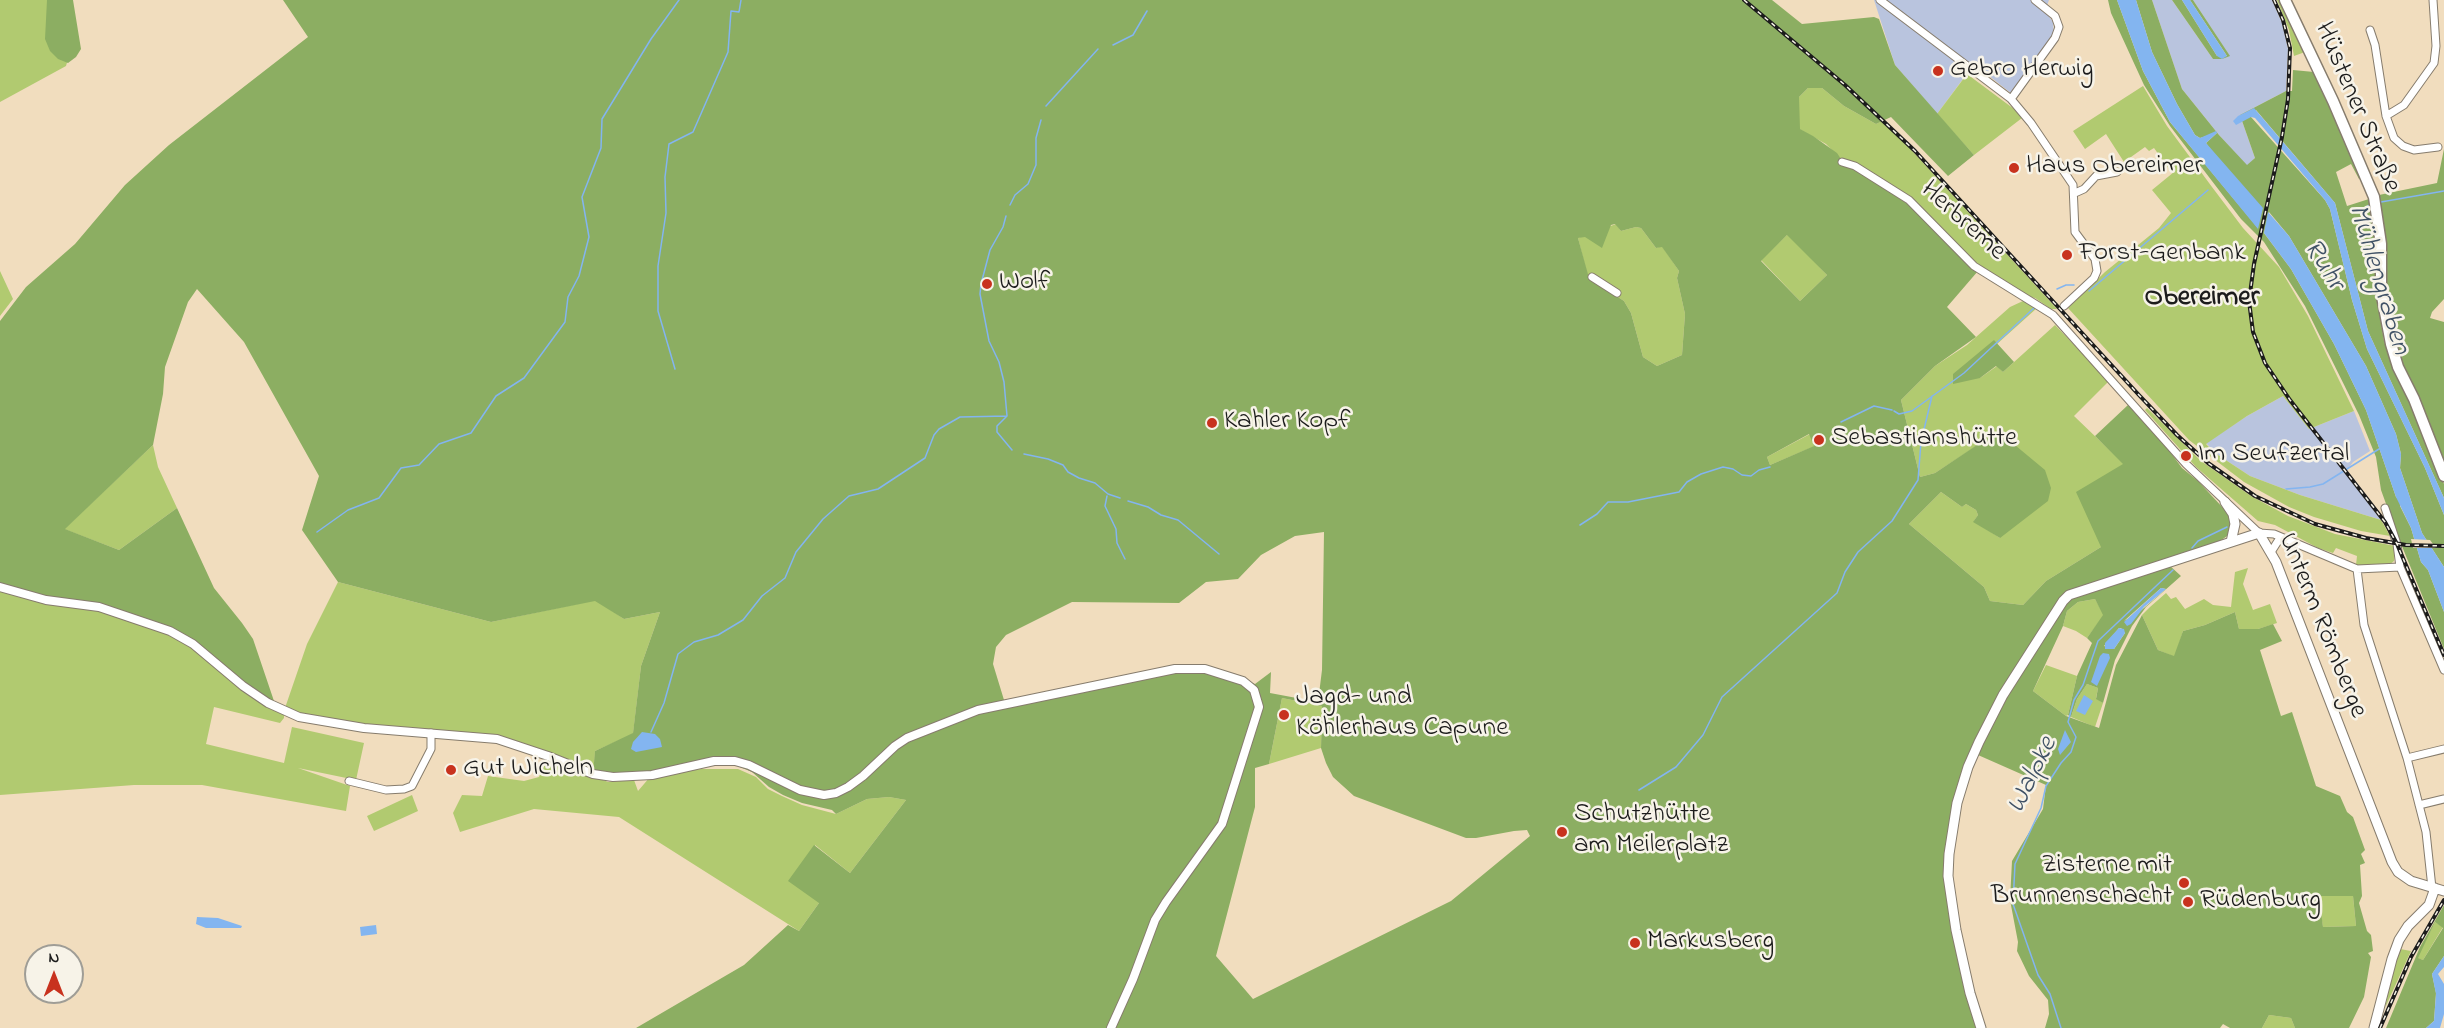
<!DOCTYPE html>
<meta charset="utf-8">
<style>
body{margin:0}
#map{position:relative;width:2444px;height:1028px;overflow:hidden;background:#f1ddbe;font-family:"Indie Flower",sans-serif}
canvas{display:block}
.north{position:absolute;left:24px;top:944px;width:60px;height:60px;box-sizing:border-box;background:#f7f3e8;border:2px solid #9f9d96;border-radius:50%;rotate:0deg;font-size:16px;font-weight:700;line-height:24px;text-align:center;color:#1c1c1c}
.north::after{content:'';display:block;margin:auto;width:21px;height:27px;background:#c8321e;clip-path:polygon(50% 0,100% 100%,50% 72%,0 100%)}
</style>
<div id="map">
<canvas width="2444" height="1028"></canvas>
<div class="north">N</div>
</div>
<script>
const ctx = document.querySelector('canvas').getContext('2d');
ctx.lineJoin = 'round';
function fillPath(path, color) { ctx.fillStyle = color; ctx.fill(path, 'evenodd'); }
const shape = rows => new Path2D(rows.map(r => 'M' + r).join(''));
function trace(path, color, width, dash) { ctx.strokeStyle = color; ctx.lineWidth = width; ctx.lineCap = dash ? 'butt' : 'round'; ctx.setLineDash(dash || []); ctx.stroke(path); }
function label(font, color, halo, rows, align = 'center') {
  ctx.font = font + ' "Indie Flower",sans-serif'; ctx.lineWidth = 5; ctx.setLineDash([]); ctx.textBaseline = 'middle'; ctx.strokeStyle = halo; ctx.fillStyle = color; for (const [text, x, y, turn = 0] of rows) {
    ctx.save(); ctx.translate(x, y); ctx.rotate((+turn || 0) * Math.PI / 180); ctx.textAlign = isNaN(turn) ? turn : align; if (halo) ctx.strokeText(text, 0, 0); ctx.fillText(text, 0, 0); ctx.restore();
  }
}
fillPath(shape([
 [1874,0,2049,0,2045,11,2053,22,2054,33,2012,94,1974,64,1937,114,1895,65],
 [2152,0,2172,0,2213,59,2222,59,2229,55,2193,0,2272,0,2282,23,2288,49,2286,91,2240,115,2255,158,2247,166,2219,135,2182,89],
 [2283,396,2309,429,2354,411,2370,451,2353,462,2345,473,2381,520,2300,495,2250,476,2215,453,2206,443,2247,416]
]), '#b9c4de');
fillPath(shape([
 [0,0,72,0,76,23,75,51,68,59,66,66,0,102],
 [2277,0,2280,0,2305,52,2294,56,2289,30],
 [1967,74,2014,109,2022,118,1974,155,1937,114],
 [2143,86,2167,126,2212,187,2243,228,2279,267,2308,316,2354,411,2309,429,2283,396,2247,416,2206,444,2215,453,2250,476,2300,495,2381,520,2390,536,2361,531,2314,517,2289,507,2244,482,2189,440,2068,308,2105,272,2159,228,2171,213,2152,190,2174,172,2171,167,2169,169,2154,148,2149,151,2145,147,2124,162,2106,134,2085,149,2073,131],
 [1808,88,1822,88,1844,106,1876,124,1884,120,2057,309,2048,309,2048,307,2035,298,2026,296,1987,272,1958,246,1911,198,1855,162,1841,159,1826,144,1799,129,1799,97],
 [1616,224,1621,231,1636,227,1641,228,1656,248,1662,246,1679,271,1677,278,1685,314,1682,355,1657,366,1643,357,1631,313,1624,301,1588,278,1578,238],
 [1788,234,1827,275,1800,301,1761,260],
 [0,271,13,299,0,316],
 [2023,301,2037,308,1997,344,1994,341,1980,378,1997,366,2003,372,2055,325,2109,381,2074,416,2124,464,2101,547,2046,581,2023,605,1990,601,1984,587,1909,524,1941,492,1962,507,1966,504,1976,510,1978,515,1974,521,2000,538,1998,432,1935,473,1920,477,1901,400,1935,366,1967,345,2010,307],
 [2147,408,2201,461,2251,496,2288,516,2335,534,2395,546,2394,561,2389,565,2356,565,2357,556,2336,548,2333,553,2318,548,2275,525,2258,521,2196,467,2145,410],
 [1810,434,1815,446,1770,465,1767,457],
 [153,445,158,467,177,508,119,550,64,529],
 [2248,568,2243,584,2253,610,2270,604,2277,623,2258,629,2239,629,2235,612,2205,625,2183,631,2175,657,2158,650,2142,615,2150,607,2166,593,2171,599,2176,597,2185,609,2204,599,2213,605,2231,607,2235,572],
 [338,582,491,622,596,600,624,619,660,612,641,666,633,734,595,751,594,771,521,743,349,723,298,713,285,708,307,644],
 [0,589,95,608,162,631,184,642,284,714,284,718,280,723,214,707,206,744,284,763,292,727,364,743,356,780,298,768,350,786,346,811,202,785,134,785,0,795],
 [2095,599,2104,615,2087,638,2076,631,2063,626,2067,611,2078,602],
 [2046,665,2077,676,2068,715,2066,716,2033,691],
 [2087,684,2098,688,2096,698,2103,703,2095,727,2071,717,2077,699],
 [1282,698,1322,706,1321,748,1269,764],
 [548,757,608,782,634,780,638,791,650,777,701,769,738,769,756,777,768,789,782,796,802,805,836,814,867,799,889,797,906,800,850,873,815,845,819,903,799,931,619,817,534,809,460,832,453,813,462,795,482,796,488,776,524,781,539,777],
 [412,795,418,811,374,831,367,816],
 [2318,896,2353,896,2356,926,2323,927],
 [2435,922,2443,927,2423,960,2417,958],
 [2400,949,2411,951,2385,1008,2394,966],
 [2269,1015,2291,1018,2295,1028,2262,1028]
]), '#b1ca70');
fillPath(shape([
 [47,0,73,0,81,49,76,57,68,63,58,59,50,51,45,39],
 [283,0,1772,0,1802,24,1874,17,1879,19,1895,65,1974,155,1948,176,1891,117,1876,124,1844,106,1822,88,1808,88,1799,97,1800,129,1813,136,1837,153,1841,159,1915,209,1978,271,1947,307,1976,337,1935,366,1901,400,1920,477,1935,473,1998,431,2045,470,2051,488,2048,501,2000,538,1973,522,1978,515,1976,510,1966,504,1962,507,1941,492,1909,524,1984,587,1990,601,2023,605,2046,581,2101,547,2076,492,2123,464,2095,436,2128,405,2168,449,2182,468,2198,481,2224,509,2231,520,2230,534,2220,541,2167,559,2169,565,2181,576,2146,607,2132,626,2115,660,2103,703,2096,699,2098,688,2087,684,2077,699,2071,717,2068,715,2077,676,2092,643,2087,638,2103,615,2095,599,2078,602,2067,611,2063,626,2033,691,2066,716,2099,728,2116,665,2142,615,2158,650,2174,656,2183,631,2205,625,2235,612,2239,629,2258,629,2273,624,2282,641,2260,650,2281,716,2292,712,2316,786,2340,796,2347,812,2353,817,2365,850,2361,854,2365,863,2360,865,2362,896,2359,903,2367,931,2371,935,2373,951,2368,953,2371,957,2364,997,2349,1028,2295,1028,2291,1018,2269,1015,2262,1028,2230,1028,2223,1024,2220,1028,2045,1028,2049,1014,2048,1000,2029,976,2017,951,2018,942,2010,900,2012,861,2043,809,2046,785,1978,755,1970,772,1955,826,1952,877,1953,901,1979,1013,1985,1028,636,1028,744,965,788,925,799,931,819,903,788,881,814,845,850,873,906,800,889,797,867,799,836,814,832,810,802,803,783,795,769,787,752,772,735,765,720,764,664,773,593,774,595,751,633,733,641,666,660,612,624,619,595,601,491,622,338,582,302,530,319,476,244,342,197,289,188,302,165,367,163,394,153,445,65,529,119,550,177,508,214,588,242,623,253,639,275,704,256,692,208,652,108,607,39,596,0,585,0,321,26,287,75,244,125,185,169,145,308,37],
 [1615,224,1621,231,1636,227,1641,228,1656,248,1662,247,1679,271,1677,278,1685,314,1682,355,1657,366,1643,357,1631,313,1624,301,1589,278,1578,238,1585,237,1602,248,1611,225],
 [1787,235,1827,275,1800,301,1761,261],
 [1809,434,1814,446,1770,465,1767,457],
 [1324,532,1322,670,1318,702,1270,693,1271,672,1255,684,1228,673,1177,665,1084,687,1004,700,993,664,996,647,1006,635,1072,602,1179,603,1206,582,1238,579,1261,555,1295,536],
 [2161,588,2166,589,2137,614,2124,621],
 [2119,628,2121,628,2125,633,2114,649,2104,646],
 [1282,698,1322,706,1321,748,1326,763,1333,777,1354,796,1466,838,1476,838,1514,831,1527,830,1530,836,1451,901,1253,999,1216,956,1255,807,1255,768,1269,764],
 [2319,896,2353,896,2356,926,2323,927],
 [2108,0,2117,0,2143,71,2170,122,2258,228,2217,159,2206,143,2217,133,2200,138,2195,135,2177,104,2152,52,2136,0,2152,0,2182,89,2219,135,2247,165,2255,158,2240,115,2286,91,2292,91,2293,70,2314,72,2361,178,2359,179,2351,164,2336,172,2347,206,2369,199,2375,232,2380,317,2384,341,2394,368,2415,410,2444,484,2444,498,2368,331,2335,203,2256,110,2251,117,2325,200,2330,209,2352,300,2367,349,2425,468,2444,515,2444,567,2422,533,2400,468,2401,454,2396,434,2366,366,2289,236,2269,212,2264,233,2291,269,2334,344,2366,410,2396,497,2400,501,2400,506,2411,528,2421,562,2428,570,2444,612,2444,649,2397,534,2381,490,2376,457,2359,415,2305,306,2264,242,2241,219,2170,126,2144,85,2111,13],
 [2172,0,2182,0,2217,56,2227,56,2190,0,2193,0,2230,56,2222,59,2213,59],
 [2444,149,2444,299,2432,312,2430,318,2444,322,2444,463,2395,345,2387,286,2384,224,2379,195,2437,183],
 [1994,340,2014,362,2003,372,1996,366,1980,378,1953,384,1953,374],
 [2444,905,2444,956,2432,974,2436,993,2434,1021,2426,1028,2386,1028,2420,947],
 [2435,922,2443,928,2423,960,2418,958]
]), '#8cae62');
fillPath(shape([
 [2117,0,2136,0,2152,52,2177,104,2195,135,2200,138,2216,131,2217,133,2206,143,2263,208,2258,229,2170,122,2143,71],
 [2182,0,2190,0,2227,56,2222,59,2217,56],
 [2254,108,2335,203,2368,331,2444,498,2444,515,2425,468,2367,349,2352,300,2330,209,2325,200,2255,118,2251,117,2236,125,2233,121,2238,116],
 [2268,212,2289,236,2366,366,2396,434,2401,454,2400,468,2422,533,2444,567,2444,612,2428,570,2421,562,2411,528,2396,497,2366,410,2334,344,2291,269,2264,233],
 [2161,588,2166,589,2144,607,2131,624,2127,626,2124,622],
 [2119,628,2124,629,2125,633,2114,649,2105,649,2105,643],
 [2103,653,2109,654,2110,658,2097,686,2091,682,2100,656],
 [2084,695,2093,701,2085,715,2076,711],
 [2065,730,2071,742,2060,755,2058,749],
 [642,732,655,734,660,739,662,747,636,752,631,749,633,742],
 [197,917,218,918,242,926,241,928,206,928,196,924],
 [376,925,377,934,361,936,360,927],
 [2444,956,2444,967,2438,974,2444,984,2444,1014,2440,1028,2426,1028,2434,1021,2436,994,2432,974]
]), '#83b5f0');
fillPath(shape([
 [2411,539,2430,540,2436,548,2413,548]
]), '#f1ddbe');
trace(shape([
 [1113,45,1133,35,1147,11],
 [1046,106,1098,49],
 [2381,202,2444,191],
 [1010,205,1015,195,1028,184,1036,165,1036,138,1041,120],
 [2359,211,2370,205],
 [2057,289,2066,285,2074,285],
 [2089,291,2208,190],
 [675,369,658,311,658,266,666,213,665,177,669,144,693,132,728,52,731,11,739,12,741,0],
 [1894,411,1899,414,1912,411,1964,373,2034,308],
 [1007,416,997,426,997,432,1012,450],
 [1841,422,1874,406,1892,410],
 [1024,454,1048,459,1063,465,1068,472,1079,478,1095,483,1108,494,1120,498],
 [2286,489,2310,487,2323,484,2379,449],
 [1107,496,1105,506,1116,529,1117,543,1125,559],
 [1128,501,1148,507,1161,515,1178,520,1219,554],
 [1580,525,1597,514,1608,502,1628,502,1679,492,1687,482,1701,474,1723,467,1733,469,1742,475,1751,476,1759,470,1770,467],
 [317,532,348,510,379,498,401,468,419,465,439,444,471,433,496,396,524,378,565,322,568,297,579,276,589,237,582,197,601,148,602,119,651,39,679,0],
 [2192,548,2198,541,2227,527],
 [651,732,664,703,678,654,694,642,718,635,743,620,762,596,785,578,796,552,823,519,849,496,878,489,925,458,934,435,939,429,960,417,1007,416,1004,382,999,362,989,341,980,294,981,284,990,250,1003,227,1006,216],
 [1639,790,1676,767,1703,735,1722,697,1837,593,1845,572,1858,552,1892,521,1918,480,1921,442,1932,396],
 [2061,1028,2050,994,2038,975,2013,904,2015,864,2041,808,2046,786,2061,763,2071,752,2076,737,2068,722,2074,700,2083,685,2098,641,2173,570]
]), '#83b5f0', 1.5);
const minor = shape([
 [1880,0,2011,99,2031,123,2073,185,2075,232,2095,259,2097,271,2094,278,2064,306],
 [2370,30,2375,45,2386,116,2394,138,2403,146,2414,150,2438,147],
 [2011,99,2055,38,2059,27,2055,16,2035,0],
 [2386,116,2404,105,2434,63,2436,46,2433,0],
 [1842,162,1855,166,1909,200,1974,266,2053,315,2186,464,2259,533,2274,534,2357,569,2364,625,2407,758,2426,832,2432,888],
 [2075,193,2084,189,2096,176,2117,172],
 [1592,277,1617,293],
 [2385,508,2397,544,2400,567,2444,670],
 [2271,552,2278,541,2286,539],
 [2357,569,2400,567],
 [2407,758,2444,749],
 [349,781,386,790,404,789,412,786,431,749,431,733],
 [2419,805,2444,799]
]);
const tertiary = shape([
 [0,587,46,600,99,607,170,631,193,644,243,686,268,703,299,717,364,728,497,739,548,756,593,774,613,777,652,775,714,761,735,761,749,765,800,790,824,795,836,793,848,787,863,776,895,746,907,738,978,710,1175,669,1205,669,1243,681,1254,690,1259,707,1222,824,1166,902,1155,920,1133,979,1111,1028]
]);
const secondary = shape([
 [2225,502,2233,514,2235,524,2231,542],
 [1981,1028,1970,993,1956,930,1948,876,1949,854,1957,803,1968,767,1979,742,2003,695,2063,601,2069,595,2259,533,2276,562,2392,862,2398,872,2411,881,2444,891],
 [2374,1028,2392,959,2399,940,2408,926,2429,905,2435,888]
]);
const primary = shape([
 [2285,0,2333,101,2374,197,2381,244,2381,291,2391,344,2398,367,2414,399,2444,476]
]);
trace(minor, '#867c6d', 9);
trace(tertiary, '#867c6d', 10);
trace(secondary, '#867c6d', 11);
trace(primary, '#867c6d', 13);
trace(minor, '#fff', 7);
trace(tertiary, '#fff', 8);
trace(secondary, '#fff', 9);
trace(primary, '#fff', 10);
const rail = shape([
 [1744,0,1845,85,1915,151,2138,394,2177,435,2208,463,2255,496,2315,524,2366,538,2406,545,2444,546],
 [2274,0,2283,20,2290,48,2288,99,2282,137,2254,264,2249,301,2253,332,2265,363,2290,400,2385,522,2397,544,2444,655],
 [2380,1028,2411,957,2444,900]
]);
trace(rail, '#1c1c1c', 4);
trace(rail, '#f7f3e8', 1.5, [4.5]);
for (const [x, y, r, color] of [
 [1938,71,6,"#c8321e"],
 [2014,168,6,"#c8321e"],
 [2067,255,6,"#c8321e"],
 [987,284,6,"#c8321e"],
 [1212,423,6,"#c8321e"],
 [1819,440,6,"#c8321e"],
 [2186,456,6,"#c8321e"],
 [1284,715,6,"#c8321e"],
 [451,770,6,"#c8321e"],
 [1562,832,6,"#c8321e"],
 [2184,883,6,"#c8321e"],
 [2188,902,6,"#c8321e"],
 [1635,943,6,"#c8321e"]
]) { const dot = new Path2D(); dot.arc(x, y, r, 0, 2 * Math.PI); ctx.fillStyle = color; ctx.fill(dot); trace(dot, '#f7f3e8', 2); }
label('27px', '#1c1c1c', '#f7f3e8', [
 ["Gebro Herwig",1950,71],
 ["Haus Obereimer",2026,168],
 ["Forst-Genbank",2079,255],
 ["Wolf",999,284],
 ["Kahler Kopf",1224,423],
 ["Sebastianshütte",1831,440],
 ["Im Seufzertal",2198,456],
 ["Jagd- und",1296,699],
 ["Köhlerhaus Capune",1296,730],
 ["Gut Wicheln",463,770],
 ["Schutzhütte",1574,816],
 ["am Meilerplatz",1574,847],
 ["Zisterne mit",2172,867,"right"],
 ["Brunnenschacht",2172,898,"right"],
 ["Rüdenburg",2200,902],
 ["Markusberg",1647,943]
], 'left');
label('27px', '#1c1c1c', '#f7f3e8', [
 ["Hüstener Straße",2356,108,67],
 ["Herbreme",1962,222,42],
 ["Unterm Römberge",2321,626,68]
]);
label('italic 28px', '#405266', '#f7f3e8', [
 ["Ruhr",2322,266,58],
 ["Mühlengraben",2377,280,73],
 ["Walpke",2034,776,-64]
]);
label('bold 28px', '#1c1c1c', '#f7f3e8', [
 ["Obereimer",2202,299]
]);
</script>
